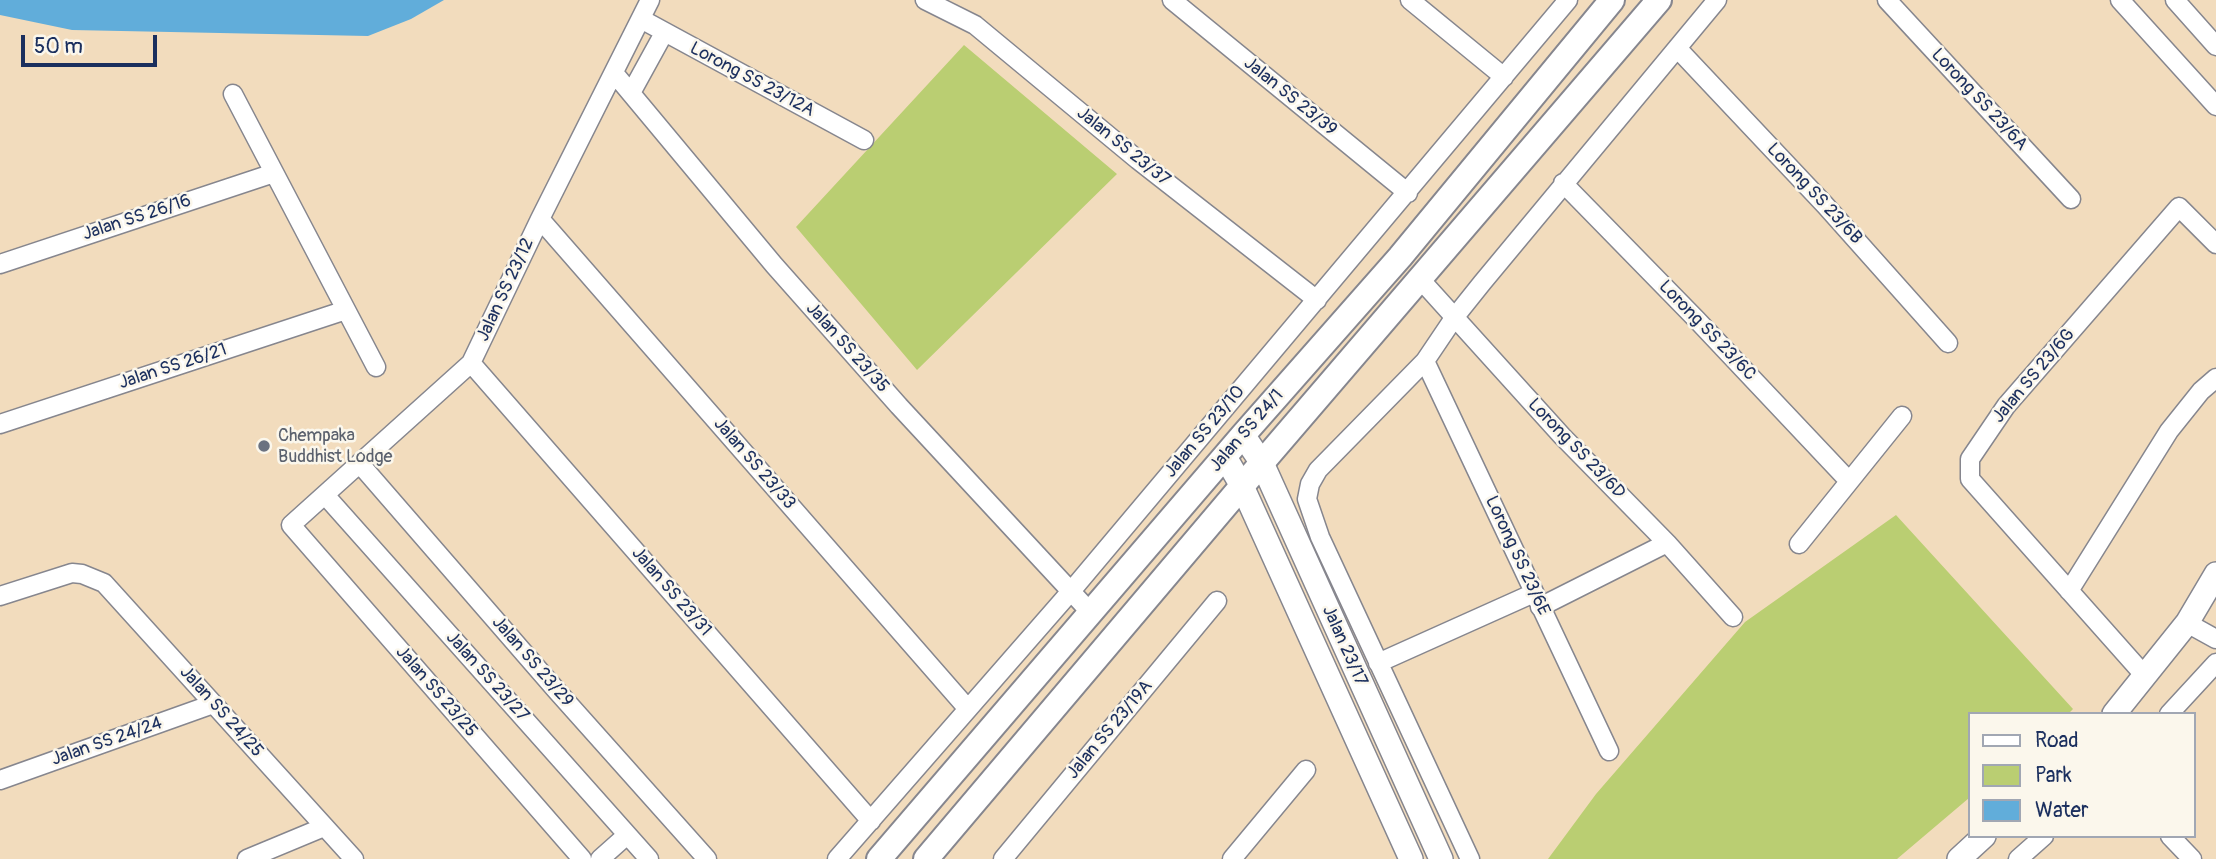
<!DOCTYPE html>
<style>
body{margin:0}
#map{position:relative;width:2216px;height:859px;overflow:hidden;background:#f2dcbd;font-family:Pangolin,sans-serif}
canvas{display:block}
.legend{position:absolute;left:1968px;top:712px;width:228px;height:126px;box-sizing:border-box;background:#fbf7ec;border:2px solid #a1a7b3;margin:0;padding:9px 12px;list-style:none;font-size:21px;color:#1b2f5e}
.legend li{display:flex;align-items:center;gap:14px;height:35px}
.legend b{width:35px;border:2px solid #a1a7b3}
.scale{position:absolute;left:21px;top:35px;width:136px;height:32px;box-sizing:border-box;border:4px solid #1b2f5e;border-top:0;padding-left:9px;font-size:21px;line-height:24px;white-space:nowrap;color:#1b2f5e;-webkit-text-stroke:5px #fbf7ec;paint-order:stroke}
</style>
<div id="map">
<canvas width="2216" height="859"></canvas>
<ul class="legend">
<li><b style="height:9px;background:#fff"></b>Road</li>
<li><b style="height:19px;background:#bace72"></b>Park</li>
<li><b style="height:19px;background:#61adda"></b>Water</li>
</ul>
<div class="scale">50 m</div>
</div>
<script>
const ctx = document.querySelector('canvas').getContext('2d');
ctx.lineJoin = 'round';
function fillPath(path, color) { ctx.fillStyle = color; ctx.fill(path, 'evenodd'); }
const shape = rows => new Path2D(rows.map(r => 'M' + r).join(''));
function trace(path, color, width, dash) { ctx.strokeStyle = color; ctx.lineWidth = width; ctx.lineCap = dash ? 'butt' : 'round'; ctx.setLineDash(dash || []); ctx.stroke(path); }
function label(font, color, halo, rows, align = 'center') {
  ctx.font = font + ' Pangolin,sans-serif'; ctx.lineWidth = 5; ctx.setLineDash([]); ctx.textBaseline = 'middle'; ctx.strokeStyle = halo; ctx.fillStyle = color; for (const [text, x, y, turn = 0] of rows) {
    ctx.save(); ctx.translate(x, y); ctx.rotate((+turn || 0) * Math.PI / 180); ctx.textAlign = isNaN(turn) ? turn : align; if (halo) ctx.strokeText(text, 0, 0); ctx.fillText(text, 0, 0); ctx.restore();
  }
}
fillPath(shape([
 [964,45,1117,174,917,370,796,227],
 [1896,515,2073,709,2068,714,1969,714,1969,798,1897,859,1548,859,1596,794,1745,622]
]), '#bace72');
fillPath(shape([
 [0,0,444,0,411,19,368,36,72,30,0,15]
]), '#61adda');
const minor = shape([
 [925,0,975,25,1138,160,1317,300],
 [1172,0,1408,193],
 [1410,0,1504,77],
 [1887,0,2071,199],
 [2120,0,2216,106],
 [2175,0,2216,46],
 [641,19,864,140],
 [1677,48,1825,205,1948,343],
 [614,73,774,265,899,406,1091,613],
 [631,93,664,33],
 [233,94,376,367],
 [1563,183,1697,320,1849,481],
 [540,219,968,709],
 [0,264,274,173],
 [1420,279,1562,436,1667,543,1733,617],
 [1425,361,1609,751],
 [471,363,871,821],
 [0,424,346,310],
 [360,464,557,691,707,859],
 [325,495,649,859],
 [1799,544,1902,416],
 [2069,591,2169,431,2201,391,2216,378],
 [0,596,72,573,82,574,104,583,354,859],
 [1540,607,1667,543],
 [2187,623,2216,639],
 [1378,663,1534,593],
 [2145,676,1970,479,1970,459,2006,406,2179,207,2216,244],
 [2169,714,2216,663],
 [0,780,213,704],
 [2170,836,2192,859],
 [247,859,324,827],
 [582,859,291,525,471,363,540,219,650,0],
 [600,859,627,835],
 [837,859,1072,590,1568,0],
 [1003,859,1217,601],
 [1232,859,1306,770],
 [1470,859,1320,537,1307,499,1310,484,1318,470,1425,361,1454,318,1482,283,1717,0],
 [2018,859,2044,836]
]);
const tertiary = shape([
 [1243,435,1262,463,1441,859],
 [1225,457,1242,486,1411,859],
 [2114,714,2187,623,2216,574],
 [1959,859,1984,836]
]);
const secondary = shape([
 [879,859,1243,435,1400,257,1612,0],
 [926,859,1242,486,1659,0]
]);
trace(minor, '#86868e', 21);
trace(tertiary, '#86868e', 26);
trace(secondary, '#86868e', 28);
trace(minor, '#fff', 18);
trace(tertiary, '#fff', 23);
trace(secondary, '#fff', 24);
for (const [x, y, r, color] of [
 [264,446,7,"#6b7280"]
]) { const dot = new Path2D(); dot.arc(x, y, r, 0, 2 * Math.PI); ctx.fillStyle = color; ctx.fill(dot); trace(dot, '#fbf7ec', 2.5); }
label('18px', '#1b2f5e', '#fbf7ec', [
 ["Lorong SS 23/12A",752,80,28],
 ["Jalan SS 23/39",1290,97,39],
 ["Lorong SS 23/6A",1979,100,47],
 ["Jalan SS 23/37",1123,147,39],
 ["Lorong SS 23/6B",1814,194,47],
 ["Jalan SS 26/16",137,218,-18],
 ["Jalan SS 23/12",506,290,-65],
 ["Lorong SS 23/6C",1707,331,46],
 ["Jalan SS 23/35",847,348,48],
 ["Jalan SS 26/21",173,367,-18],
 ["Jalan SS 23/6G",2034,376,-50],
 ["Jalan SS 24/1",1247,431,-49],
 ["Jalan SS 23/10",1205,432,-50],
 ["Lorong SS 23/6D",1576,449,46],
 ["Jalan SS 23/33",754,464,49],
 ["Lorong SS 23/6E",1517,556,65],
 ["Jalan SS 23/31",671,592,49],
 ["Jalan 23/17",1344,646,66],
 ["Jalan SS 23/29",532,662,49],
 ["Jalan SS 23/27",487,677,48],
 ["Jalan SS 23/25",436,692,49],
 ["Jalan SS 24/25",221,712,48],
 ["Jalan SS 23/19A",1110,730,-50],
 ["Jalan SS 24/24",107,742,-19]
]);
label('18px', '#5b616d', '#fbf7ec', [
 ["Chempaka",278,436],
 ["Buddhist Lodge",278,457]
], 'left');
</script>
